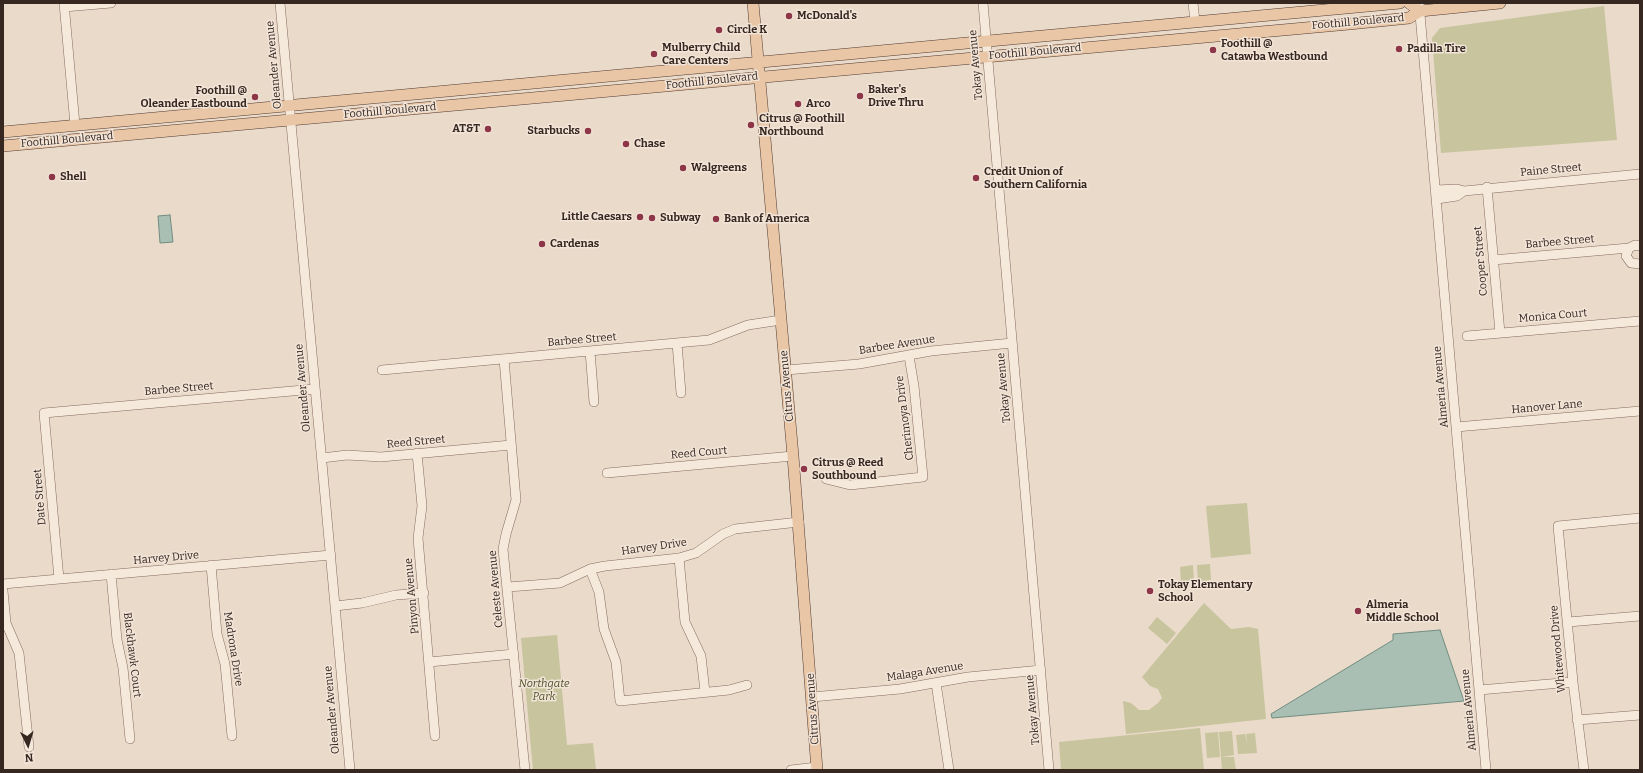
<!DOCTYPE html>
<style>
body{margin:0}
#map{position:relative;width:1643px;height:773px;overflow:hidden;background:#eadac9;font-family:Bitter,serif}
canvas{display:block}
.frame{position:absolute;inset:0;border:4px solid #362721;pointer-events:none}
.north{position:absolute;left:8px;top:725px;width:40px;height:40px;-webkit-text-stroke:3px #f2e5d8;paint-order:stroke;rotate:175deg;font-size:11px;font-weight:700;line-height:16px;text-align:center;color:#362721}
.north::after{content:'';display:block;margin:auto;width:14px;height:18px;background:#362721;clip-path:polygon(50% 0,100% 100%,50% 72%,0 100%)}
</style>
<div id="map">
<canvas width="1643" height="773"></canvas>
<div class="frame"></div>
<div class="north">N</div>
</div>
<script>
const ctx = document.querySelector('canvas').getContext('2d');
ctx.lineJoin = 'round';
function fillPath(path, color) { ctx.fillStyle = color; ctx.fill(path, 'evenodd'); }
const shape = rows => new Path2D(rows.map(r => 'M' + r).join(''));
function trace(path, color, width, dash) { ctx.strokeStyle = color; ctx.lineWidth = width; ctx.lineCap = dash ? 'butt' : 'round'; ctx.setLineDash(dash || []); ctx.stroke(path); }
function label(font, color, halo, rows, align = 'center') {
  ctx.font = font + ' Bitter,serif'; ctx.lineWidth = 3; ctx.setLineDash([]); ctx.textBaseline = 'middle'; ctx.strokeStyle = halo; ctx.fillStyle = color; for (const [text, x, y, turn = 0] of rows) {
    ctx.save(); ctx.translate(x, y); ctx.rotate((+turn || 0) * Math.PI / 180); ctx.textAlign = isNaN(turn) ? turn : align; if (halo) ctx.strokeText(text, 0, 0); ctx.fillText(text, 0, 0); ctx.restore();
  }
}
fillPath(shape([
 [1604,6,1617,140,1441,153,1432,38,1440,28],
 [1247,503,1251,554,1211,558,1206,506],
 [1210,564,1211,580,1198,582,1197,565],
 [1193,565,1194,582,1181,583,1180,567],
 [1204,603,1231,629,1249,627,1258,629,1266,719,1126,734,1123,701,1131,703,1139,710,1149,710,1158,703,1162,698,1158,689,1150,686,1142,677],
 [1157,617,1176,633,1167,644,1148,628],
 [557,635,567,745,593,743,596,770,533,770,521,638],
 [1200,728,1204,770,1061,770,1059,742],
 [1232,731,1234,755,1221,757,1219,732],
 [1218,732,1220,757,1207,758,1205,733],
 [1255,733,1257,753,1238,754,1236,735,1245,734,1247,744,1246,734],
 [1221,757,1234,757,1236,770,1222,770]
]), '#c7c49e');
const water = shape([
 [170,215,173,242,160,243,158,216,170,215],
 [1440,630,1464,701,1272,718,1271,714,1393,640,1393,634,1440,630]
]);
fillPath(water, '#a9bfb4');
trace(water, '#718c80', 1);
const minor = shape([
 [64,3,75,125],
 [280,3,350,770],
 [983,3,1049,770],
 [1193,3,1195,22],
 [1419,3,1486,770],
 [64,7,111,3],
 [1487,187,1500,333],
 [1436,190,1457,189,1464,191,1640,174],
 [1437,199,1457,196,1464,191],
 [1640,246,1635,245,1629,248,1626,256,1631,263,1640,264],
 [1493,260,1629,248],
 [1467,336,1640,321],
 [677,343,681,393],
 [590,351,594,402],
 [504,359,516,500,506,534,503,549,525,770],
 [382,370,709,340,748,325,781,320],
 [786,370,859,364,931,351,1012,343],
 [1456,427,1640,411],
 [417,453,422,506,418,538,435,736],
 [322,458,347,455,381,457,511,445],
 [607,473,793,456],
 [826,479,850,485,923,477,914,386,909,356],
 [679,558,685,622,701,656,705,692],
 [211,565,217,634,225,664,232,736],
 [590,569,599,592,604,629,616,662,620,701,729,690,747,685],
 [111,574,117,640,123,668,130,739],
 [59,579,44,413,315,389],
 [3,584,331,555],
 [508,587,560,583,590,569,605,566,679,558,696,553,723,534,735,529,799,522],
 [3,591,6,623,19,653,29,747],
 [335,606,362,603,396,595,424,593],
 [1568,622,1640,616],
 [429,662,514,654],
 [936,683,949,770],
 [1479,690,1573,682],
 [812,697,900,689,968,677,1041,670],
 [1577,720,1640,715],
 [791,770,817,767],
 [1584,770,1573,682,1558,526,1640,518]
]);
const major = shape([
 [753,3,793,456,817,770],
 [1409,3,1420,11],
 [3,132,1400,3],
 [3,146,1349,24,1409,18,1420,11,1500,3]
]);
trace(minor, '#846c60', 10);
trace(major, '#533c33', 12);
trace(minor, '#f5e9db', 9);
trace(major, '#e8c6a6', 11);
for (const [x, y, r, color] of [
 [789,16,4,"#8d3648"],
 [719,30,4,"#8d3648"],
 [1399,49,4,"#8d3648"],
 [1213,50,4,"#8d3648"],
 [654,54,4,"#8d3648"],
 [860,96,4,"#8d3648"],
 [255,97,4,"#8d3648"],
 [798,104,4,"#8d3648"],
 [751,125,4,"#8d3648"],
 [488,129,4,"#8d3648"],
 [588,131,4,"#8d3648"],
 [626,144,4,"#8d3648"],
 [683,168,4,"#8d3648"],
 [52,177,4,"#8d3648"],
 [976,178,4,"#8d3648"],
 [640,217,4,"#8d3648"],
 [652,218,4,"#8d3648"],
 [716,219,4,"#8d3648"],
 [542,244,4,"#8d3648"],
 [804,469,4,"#8d3648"],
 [1150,591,4,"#8d3648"],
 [1358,611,4,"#8d3648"]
]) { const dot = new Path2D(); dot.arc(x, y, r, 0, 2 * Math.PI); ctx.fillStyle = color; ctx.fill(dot); trace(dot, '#f2e5d8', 1.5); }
label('bold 11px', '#362721', '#f2e5d8', [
 ["McDonald's",797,16],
 ["Circle K",727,30],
 ["Foothill @",1221,44],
 ["Catawba Westbound",1221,57],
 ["Mulberry Child",662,48],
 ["Care Centers",662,61],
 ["Padilla Tire",1407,49],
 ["Baker's",868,90],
 ["Drive Thru",868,103],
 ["Foothill @",247,91,"right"],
 ["Oleander Eastbound",247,104,"right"],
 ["Arco",806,104],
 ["Citrus @ Foothill",759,119],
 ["Northbound",759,132],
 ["AT&T",480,129,"right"],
 ["Starbucks",580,131,"right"],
 ["Chase",634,144],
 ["Walgreens",691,168],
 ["Credit Union of",984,172],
 ["Southern California",984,185],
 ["Shell",60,177],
 ["Little Caesars",632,217,"right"],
 ["Subway",660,218],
 ["Bank of America",724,219],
 ["Cardenas",550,244],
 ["Citrus @ Reed",812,463],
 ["Southbound",812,476],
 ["Tokay Elementary",1158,585],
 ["School",1158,598],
 ["Almeria",1366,605],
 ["Middle School",1366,618]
], 'left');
label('11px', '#362721', '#f2e5d8', [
 ["Foothill Boulevard",1358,22,-5],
 ["Foothill Boulevard",1035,52,-5],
 ["Oleander Avenue",274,65,-95],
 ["Tokay Avenue",976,65,-95],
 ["Foothill Boulevard",712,81,-6],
 ["Foothill Boulevard",390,111,-5],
 ["Foothill Boulevard",67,140,-5],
 ["Paine Street",1551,170,-5],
 ["Barbee Street",1560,242,-5],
 ["Cooper Street",1481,261,-95],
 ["Monica Court",1553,316,-5],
 ["Barbee Street",582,340,-5],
 ["Barbee Avenue",897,345,-9],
 ["Citrus Avenue",787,386,-95],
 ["Almeria Avenue",1441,387,-95],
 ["Oleander Avenue",303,388,-95],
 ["Tokay Avenue",1004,388,-95],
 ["Barbee Street",179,389,-5],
 ["Hanover Lane",1547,407,-5],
 ["Cherimoya Drive",905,418,-97],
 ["Reed Street",416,442,-5],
 ["Reed Court",699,453,-5],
 ["Date Street",40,497,-95],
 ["Harvey Drive",654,547,-8],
 ["Harvey Drive",166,558,-5],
 ["Celeste Avenue",496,589,-95],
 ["Pinyon Avenue",412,596,-95],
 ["Madrona Drive",233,649,81],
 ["Whitewood Drive",1558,649,-95],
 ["Blackhawk Court",132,655,83],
 ["Malaga Avenue",925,672,-9],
 ["Citrus Avenue",813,709,-94],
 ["Oleander Avenue",332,710,-95],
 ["Tokay Avenue",1033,710,-95],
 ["Almeria Avenue",1469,710,-95]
]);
label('italic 11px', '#4f512a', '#f2e5d8', [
 ["Northgate",544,684],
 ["Park",544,697]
]);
</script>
